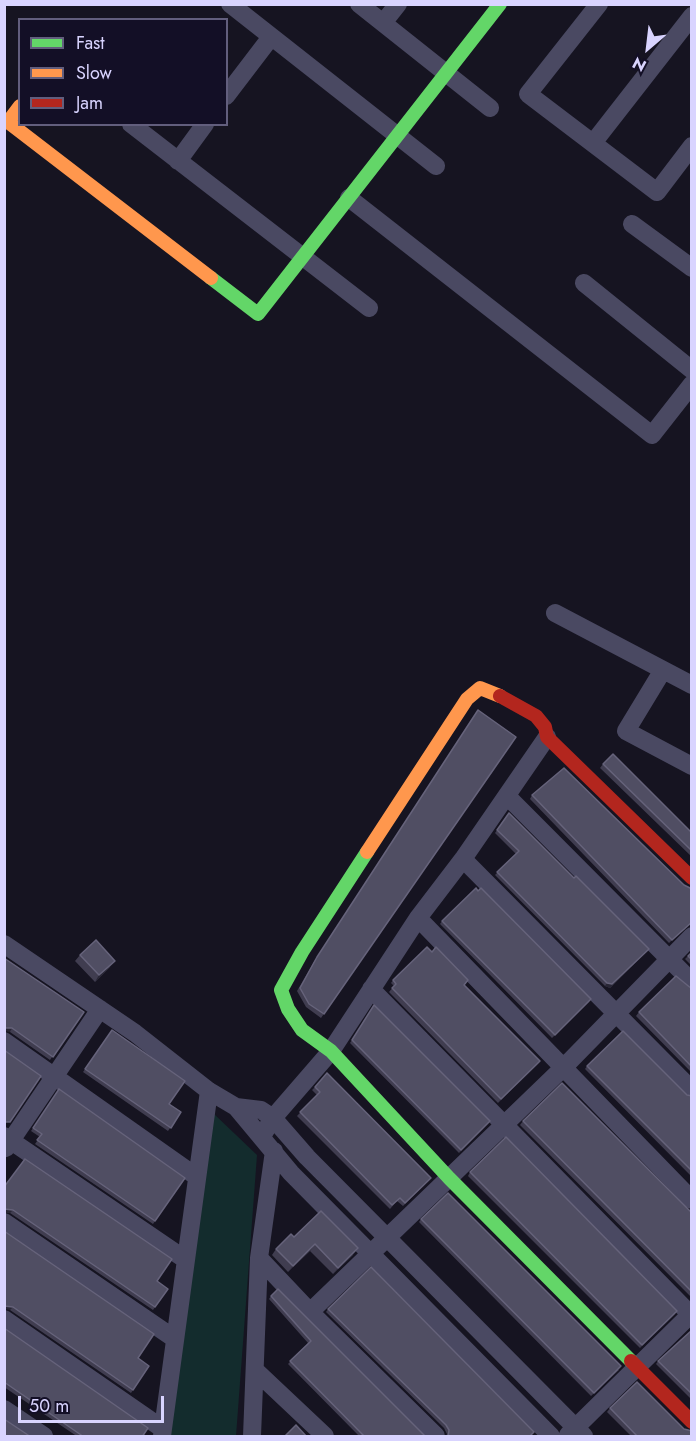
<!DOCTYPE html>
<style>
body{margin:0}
#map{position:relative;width:696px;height:1441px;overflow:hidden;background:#161421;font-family:Jost,sans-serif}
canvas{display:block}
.frame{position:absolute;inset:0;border:6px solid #d9d4ff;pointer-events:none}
.legend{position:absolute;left:18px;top:18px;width:210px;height:108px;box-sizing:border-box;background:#130f26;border:2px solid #625e7d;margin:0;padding:8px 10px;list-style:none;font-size:18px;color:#d9d4ff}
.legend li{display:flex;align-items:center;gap:12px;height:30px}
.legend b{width:30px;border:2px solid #625e7d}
.north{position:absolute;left:618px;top:18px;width:60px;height:60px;-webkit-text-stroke:4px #130f26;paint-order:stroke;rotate:208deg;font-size:16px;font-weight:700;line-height:24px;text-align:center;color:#d9d4ff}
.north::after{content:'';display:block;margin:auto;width:21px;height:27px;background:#d9d4ff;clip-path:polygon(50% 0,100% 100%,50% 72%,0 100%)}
.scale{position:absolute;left:18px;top:1396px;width:146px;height:27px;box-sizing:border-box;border:3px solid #d9d4ff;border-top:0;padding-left:8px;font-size:18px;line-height:21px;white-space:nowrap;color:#d9d4ff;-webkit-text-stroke:4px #130f26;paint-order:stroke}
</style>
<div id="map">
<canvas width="696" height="1441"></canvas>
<div class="frame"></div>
<ul class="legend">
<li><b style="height:8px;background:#63d668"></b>Fast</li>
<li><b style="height:8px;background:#ff974d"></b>Slow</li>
<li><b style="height:8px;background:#b3261e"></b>Jam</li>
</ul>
<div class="north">N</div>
<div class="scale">50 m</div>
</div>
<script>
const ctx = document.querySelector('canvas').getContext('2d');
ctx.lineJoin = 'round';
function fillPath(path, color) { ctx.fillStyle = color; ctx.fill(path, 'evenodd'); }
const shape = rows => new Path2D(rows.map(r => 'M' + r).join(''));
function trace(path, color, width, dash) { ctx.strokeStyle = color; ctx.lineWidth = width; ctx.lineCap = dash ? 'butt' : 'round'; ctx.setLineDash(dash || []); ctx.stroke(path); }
fillPath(shape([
 [213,1113,257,1155,236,1436,165,1436]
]), '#132c2d');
trace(shape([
 [230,4,436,166],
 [359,4,490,108],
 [599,4,528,94,657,192,692,146],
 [383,23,398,4],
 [226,96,271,37],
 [131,124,369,308],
 [593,143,692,16],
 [178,161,205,124],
 [349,198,652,435,692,384],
 [632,224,692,268],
 [584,283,692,370],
 [555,613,692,685],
 [663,670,626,731,692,766],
 [507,796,692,982],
 [463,859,692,1090],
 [418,918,692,1200],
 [4,944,135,1033,209,1091,236,1107,291,1173,551,1436],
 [371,989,692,1316],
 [4,1041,197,1177],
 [236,1107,261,1110,273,1118,307,1157,584,1436],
 [4,1136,186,1260],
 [262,1136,273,1118,331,1051,418,918,463,859,547,737],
 [6,1148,100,1009],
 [4,1222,175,1339],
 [259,1258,310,1312,436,1436],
 [310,1312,564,1067,692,936],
 [4,1319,163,1429],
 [256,1371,325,1436],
 [4,1409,44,1436],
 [568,1435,692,1313],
 [162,1436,209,1091],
 [252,1436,259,1258,274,1151]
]), '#4a4962', 18);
trace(shape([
 [211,278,258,314,500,4],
 [367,852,302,952,281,990,288,1009,302,1030,331,1051,449,1178,631,1361]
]), '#63d668', 14);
trace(shape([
 [20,106,8,122,211,278],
 [367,852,467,699,480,688,500,696]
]), '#ff974d', 14);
trace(shape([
 [500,696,536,716,545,727,547,737,692,878],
 [631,1361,692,1422]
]), '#b3261e', 14);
fillPath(shape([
 [516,737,321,1018,306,1007,297,991,315,960],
 [603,764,692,833,692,857,600,768],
 [532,795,691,889,692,925,688,925,669,943,530,799],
 [509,813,574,878,649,949,610,988,605,986,495,875,516,854,495,833],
 [442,921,589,1002,552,1038,440,924],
 [692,952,692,966,685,959],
 [80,955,110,967,95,982,75,961],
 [4,958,84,1012,50,1060,10,1032],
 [393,980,465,985,540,1061,498,1103,389,992,394,986,391,983],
 [692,989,692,1073,636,1016,639,1012],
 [374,1005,490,1121,459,1153,350,1043],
 [112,1030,169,1104,181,1112,168,1131,83,1072],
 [587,1066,692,1096,692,1177,585,1069],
 [315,1087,431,1178,403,1206,397,1201,390,1209,297,1116,317,1095,312,1090],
 [59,1089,185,1178,153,1224,35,1144,40,1137,31,1131],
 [523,1121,692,1213,692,1298,520,1125],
 [470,1172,675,1314,640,1348,468,1176],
 [4,1187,157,1281,168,1289,153,1310,10,1213,4,1212],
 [421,1219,619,1370,591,1396,419,1222],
 [4,1231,138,1358,149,1366,131,1393,10,1310],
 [294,1237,353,1255,333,1274,310,1251,288,1272,272,1255,276,1249],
 [271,1296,426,1437,360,1437,288,1364,308,1343,269,1299],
 [328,1309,534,1432,530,1437,446,1437,447,1434,444,1428,326,1312],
 [4,1328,142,1437,78,1437,4,1387],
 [692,1330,692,1400,656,1364,658,1361],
 [610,1408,684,1429,692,1437,632,1437,607,1412]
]), '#403d50');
fillPath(shape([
 [649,949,610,988,605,986,607,983],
 [115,961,110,967,95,982,99,975],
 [591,999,589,1002,552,1038],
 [4,1028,12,1028,10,1032,4,1031],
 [540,1061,538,1064,498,1103,501,1099],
 [490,1121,488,1124,459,1153,461,1150],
 [4,1209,13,1210,10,1213,4,1212],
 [315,1244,310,1251,288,1272,293,1266],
 [358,1248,353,1255,333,1274,338,1268],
 [4,1306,13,1307,10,1310,4,1309],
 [677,1311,675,1314,640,1348,642,1345]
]), '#282635');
const building = shape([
 [478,710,516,737,324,1014,309,1004,300,988,317,957,478,710],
 [613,754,692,833,692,851,603,764,613,754],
 [564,768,684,885,692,889,692,922,672,940,532,795,564,768],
 [509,813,574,878,576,876,649,949,612,984,607,983,497,872,519,851,497,830,509,813],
 [476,888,478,891,481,888,591,999,555,1035,442,921,476,888],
 [96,940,115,961,99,975,80,955,96,940],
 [427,947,432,952,436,947,468,980,464,985,540,1061,501,1099,392,988,396,984,393,980,427,947],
 [692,952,692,960,688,956,692,952],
 [4,958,84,1012,53,1057,12,1028,4,1028,4,958],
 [676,976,692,989,692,1067,639,1012,676,976],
 [374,1005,490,1121,461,1150,352,1040,374,1005],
 [112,1030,185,1081,169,1104,181,1112,171,1128,85,1069,112,1030],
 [623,1031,687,1095,692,1096,692,1171,587,1066,623,1031],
 [4,1050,41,1076,10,1122,4,1122,4,1050],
 [327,1073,431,1178,405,1203,400,1198,392,1205,300,1112,320,1092,315,1087,327,1073],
 [562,1083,692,1213,692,1292,523,1121,562,1083],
 [59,1089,185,1178,155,1221,37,1140,42,1134,33,1128,59,1089],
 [506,1137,677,1311,642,1345,470,1172,506,1137],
 [25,1159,172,1259,157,1281,168,1289,155,1307,13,1210,4,1209,4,1187,25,1159],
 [448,1193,621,1366,594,1393,421,1219,448,1193],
 [321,1211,358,1248,338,1268,315,1244,293,1266,276,1249,291,1234,294,1237,321,1211],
 [4,1231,154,1334,138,1358,149,1366,133,1390,13,1307,4,1306,4,1231],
 [371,1267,534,1432,529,1437,448,1437,449,1430,446,1425,328,1309,371,1267],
 [278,1289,426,1437,365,1437,290,1361,311,1341,271,1296,278,1289],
 [4,1328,148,1428,142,1437,84,1437,4,1382,4,1328],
 [692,1330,692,1394,658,1361,692,1330],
 [637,1382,684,1429,692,1431,692,1437,638,1437,610,1408,637,1382],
 [4,1419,31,1437,4,1437,4,1419],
 [296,1425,307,1437,284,1437,296,1425]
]);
fillPath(building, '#504e63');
trace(building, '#66637b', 1.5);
</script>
